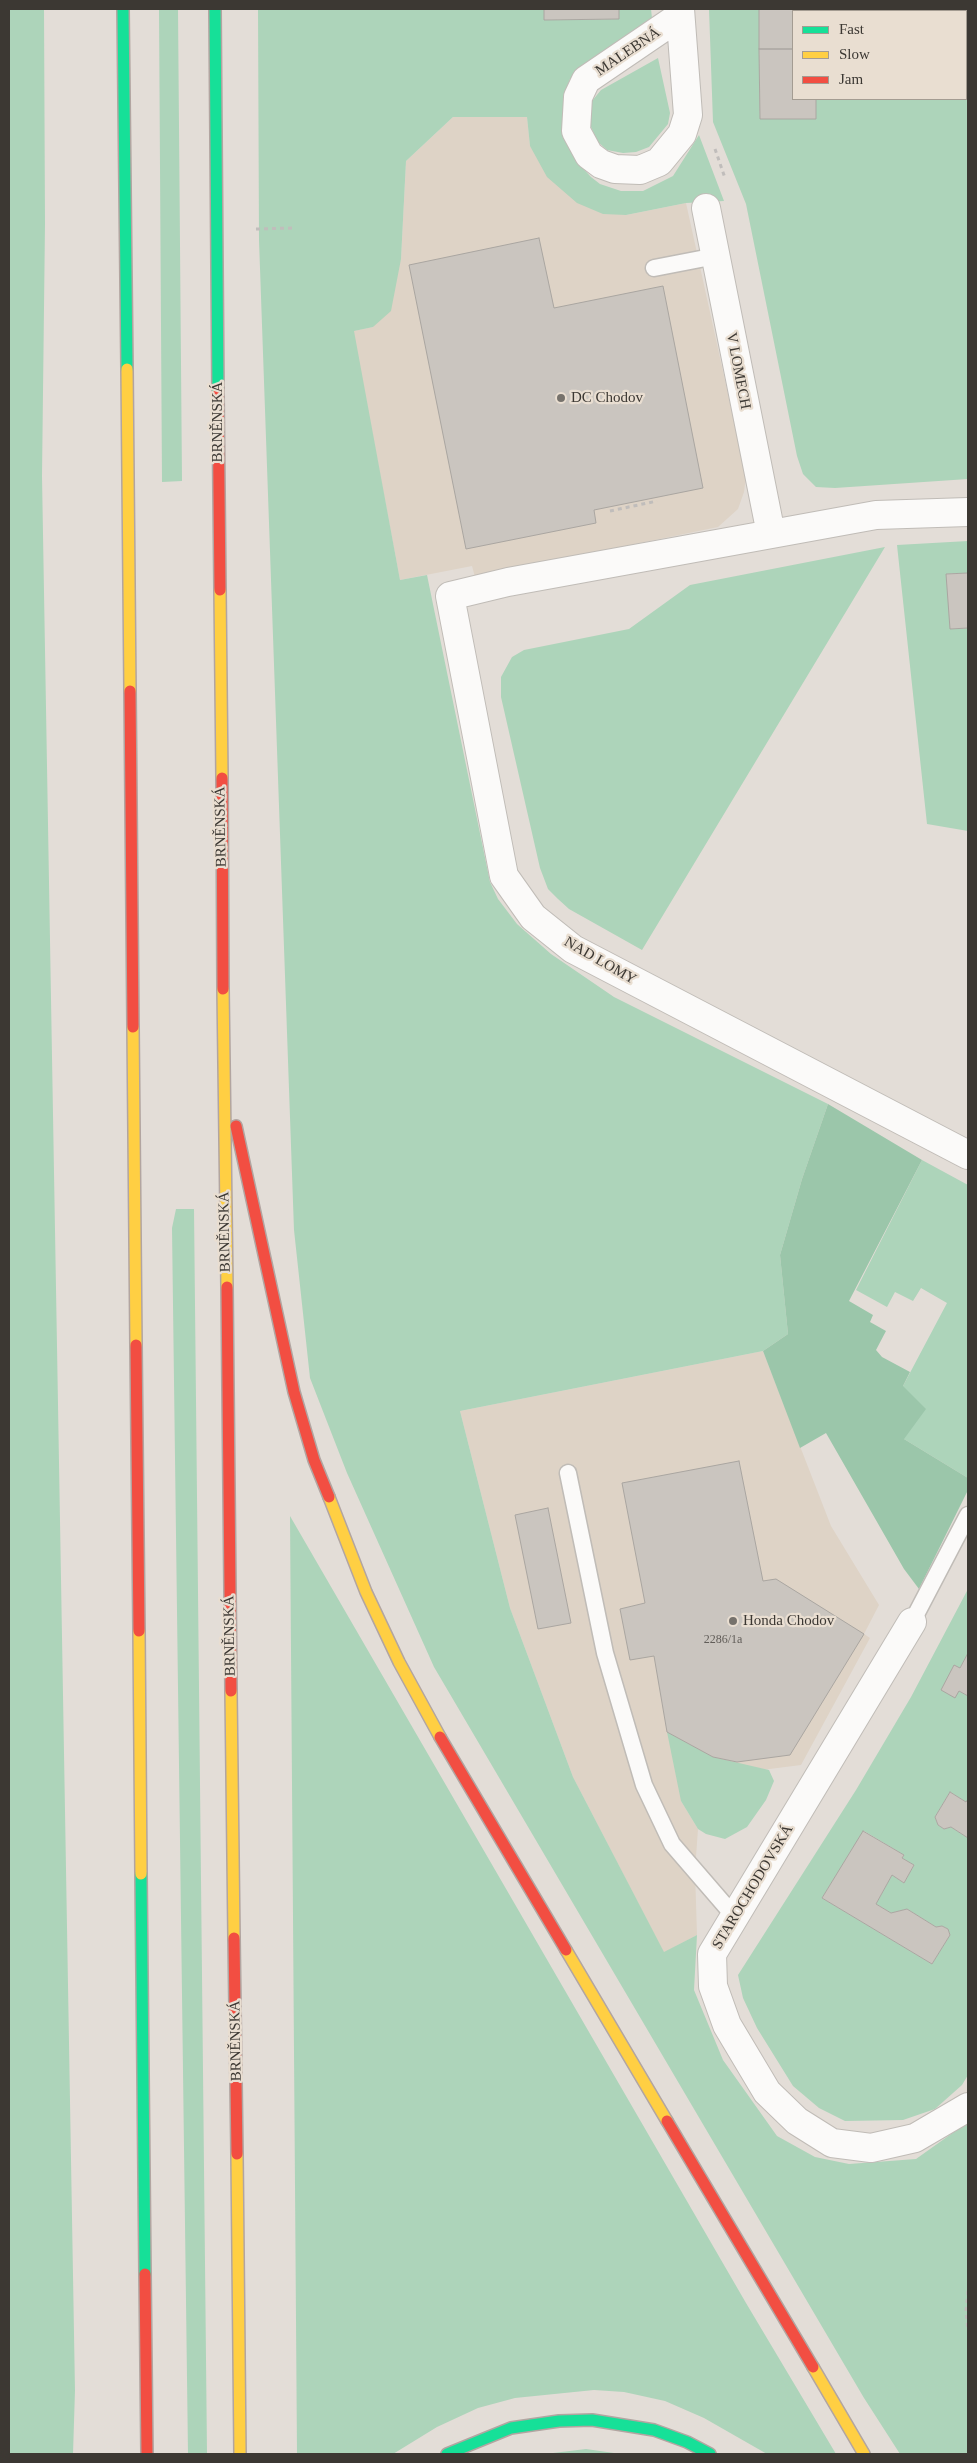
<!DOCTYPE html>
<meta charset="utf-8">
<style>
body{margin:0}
#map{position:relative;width:977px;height:2463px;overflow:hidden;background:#e3ddd7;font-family:"Times New Roman",serif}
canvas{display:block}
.frame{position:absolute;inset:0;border:10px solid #3c3833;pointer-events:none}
.legend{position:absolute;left:792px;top:10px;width:175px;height:90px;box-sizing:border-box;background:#e9ded1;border:1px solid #a49c92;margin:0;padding:6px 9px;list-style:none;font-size:15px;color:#3c3833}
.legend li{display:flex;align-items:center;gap:10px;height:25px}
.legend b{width:25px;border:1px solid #a49c92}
</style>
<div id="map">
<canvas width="977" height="2463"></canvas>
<div class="frame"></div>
<ul class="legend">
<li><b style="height:6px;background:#16e098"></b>Fast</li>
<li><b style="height:6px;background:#ffcf43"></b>Slow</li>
<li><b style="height:6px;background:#f24e42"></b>Jam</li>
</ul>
</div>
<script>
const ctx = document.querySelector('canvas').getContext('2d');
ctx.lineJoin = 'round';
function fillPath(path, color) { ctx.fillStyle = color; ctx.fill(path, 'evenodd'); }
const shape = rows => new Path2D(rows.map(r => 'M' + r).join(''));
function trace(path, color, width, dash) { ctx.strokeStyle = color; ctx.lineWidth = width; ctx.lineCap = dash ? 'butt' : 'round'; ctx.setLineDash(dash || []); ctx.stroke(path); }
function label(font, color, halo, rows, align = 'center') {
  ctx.font = font + ' "Times New Roman",serif'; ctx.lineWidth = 4.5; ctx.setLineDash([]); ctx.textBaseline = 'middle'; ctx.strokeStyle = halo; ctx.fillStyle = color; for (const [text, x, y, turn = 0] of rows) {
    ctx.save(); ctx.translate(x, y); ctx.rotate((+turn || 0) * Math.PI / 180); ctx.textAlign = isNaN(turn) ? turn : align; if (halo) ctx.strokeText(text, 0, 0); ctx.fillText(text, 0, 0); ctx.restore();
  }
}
fillPath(shape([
 [453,117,527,117,530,146,626,215,686,203,746,476,744,492,738,509,718,527,475,577,472,566,400,580,353,331,373,327,401,259,406,161],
 [763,1351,831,1526,879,1605,864,1634,870,1638,801,1765,730,1774,681,1801,698,1829,695,1871,697,1935,664,1953,573,1777,510,1608,460,1411]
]), '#ded3c6');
fillPath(shape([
 [9,9,44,9,45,224,42,476,75,2390,73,2454,9,2454],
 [159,9,178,9,182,481,162,482],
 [258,9,544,9,544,20,619,19,619,9,651,9,652,18,570,79,563,97,565,121,579,164,591,177,600,184,621,191,643,191,673,176,699,135,724,201,686,203,626,215,603,214,577,203,547,177,530,146,527,117,453,117,406,161,401,259,391,311,373,327,354,331,400,580,427,575,490,882,498,899,517,924,551,954,614,997,828,1104,802,1179,780,1255,788,1334,763,1351,460,1411,510,1608,573,1777,664,1952,697,1935,694,1990,723,2060,777,2136,815,2157,849,2164,916,2159,968,2122,968,2454,900,2454,864,2398,434,1667,347,1473,310,1378,294,1230,259,240],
 [709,9,759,9,760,119,816,119,816,99,966,99,966,11,831,11,831,9,968,9,968,479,835,488,816,487,803,474,797,456,746,204,713,122],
 [658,58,670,113,668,124,649,147,636,152,623,153,607,150,598,142,591,127,589,112,592,101,601,90],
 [968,541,968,573,947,574,951,629,968,628,968,831,927,824,897,545],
 [885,547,642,950,569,909,558,899,548,889,540,868,501,697,501,677,512,657,524,650,629,629,690,585],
 [922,1160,968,1185,968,1478,904,1439,903,1386,947,1303,921,1288,913,1301,895,1292,887,1307,856,1290],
 [176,1209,194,1209,207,2454,188,2454,172,1228],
 [290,1516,746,2303,836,2454,767,2454,704,2418,665,2401,624,2392,594,2390,515,2398,478,2408,437,2427,393,2454,297,2454],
 [968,1589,968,1653,960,1668,959,1691,968,1696,968,1799,966,1802,950,1792,935,1817,938,1825,944,1829,951,1827,968,1838,968,2075,962,2085,935,2109,903,2120,845,2121,819,2108,793,2086,757,2028,743,1998,738,1975,856,1790,911,1697],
 [864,1831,904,1855,902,1858,914,1865,904,1883,892,1875,876,1904,891,1913,907,1909,936,1927,942,1926,948,1929,950,1935,932,1964,822,1898],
 [667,1732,713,1757,769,1770,774,1781,766,1800,747,1827,725,1839,706,1834,698,1829,681,1801],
 [586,2449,621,2454,545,2454]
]), '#add4ba');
fillPath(shape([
 [828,1104,922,1160,849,1301,873,1315,870,1322,886,1331,876,1350,882,1357,910,1372,903,1386,926,1409,904,1439,968,1478,968,1490,919,1589,904,1569,826,1433,800,1448,763,1351,788,1334,780,1255,802,1179]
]), '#9bc6aa');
const building = shape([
 [544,9,619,9,619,19,544,20,544,9],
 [759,9,831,9,831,11,793,11,793,49,759,49,759,9],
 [759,49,793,49,793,99,816,99,816,119,760,119,759,49],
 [539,238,554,308,663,286,703,488,594,510,596,523,466,549,409,265,539,238],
 [968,573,968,628,950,629,946,574,968,573],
 [739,1461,763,1581,776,1579,864,1634,790,1755,737,1762,713,1757,667,1732,654,1656,630,1660,620,1609,645,1603,622,1483,739,1461],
 [548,1508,571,1623,538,1629,515,1515,548,1508],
 [968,1653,968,1696,959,1691,955,1698,941,1690,954,1665,960,1668,968,1653],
 [950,1792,966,1802,968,1799,968,1838,951,1827,944,1829,938,1825,935,1817,950,1792],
 [863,1831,904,1855,902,1858,914,1865,904,1883,892,1875,876,1904,891,1913,907,1909,936,1927,942,1926,948,1929,950,1935,932,1964,822,1898,863,1831]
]);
fillPath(building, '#cac5bf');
trace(building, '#aaa6a1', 1);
const lane = shape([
 [654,268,716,256],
 [568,1473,605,1653,644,1785,672,1844,735,1917],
 [912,1622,968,1515]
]);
const street = shape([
 [680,16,586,80,578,97,576,131,589,155,601,164,615,169,640,170,659,162,682,134,688,115,680,9],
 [706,208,771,534],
 [968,512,876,515,508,582,450,596,504,876,533,917,573,949,968,1155],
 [912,1622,712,1954,713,1986,727,2025,767,2092,797,2121,832,2143,871,2148,915,2138,968,2107]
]);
const fast = shape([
 [123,9,127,369],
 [215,9,218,394],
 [141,1874,145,2274],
 [447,2454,511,2428,559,2421,592,2420,654,2430,687,2442,710,2454]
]);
const slow = shape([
 [127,369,130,691],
 [220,590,222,778],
 [223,989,227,1287],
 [133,1027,136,1345],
 [329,1497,366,1592,399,1662,440,1737],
 [139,1631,141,1874],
 [231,1691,234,1938],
 [566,1950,667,2121],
 [237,2154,240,2454],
 [813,2367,864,2454]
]);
const jam = shape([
 [218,394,220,590],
 [130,691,133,1027],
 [222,778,223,989],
 [236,1126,294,1392,314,1460,329,1497],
 [227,1287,231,1691],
 [136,1345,139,1631],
 [440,1737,566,1950],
 [234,1938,237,2154],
 [667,2121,813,2367],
 [145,2274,147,2454]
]);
trace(lane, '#c0bcb7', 19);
trace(street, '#c0bcb7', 30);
trace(fast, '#b2a5a1', 14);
trace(slow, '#b2a5a1', 14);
trace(jam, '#b2a5a1', 14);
trace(shape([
 [715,149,725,178],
 [256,229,294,228],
 [610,511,657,501],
 [968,2291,966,2311,968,2330]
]), '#c0bdbb', 3, [4, 4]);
trace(lane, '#fbfaf9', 16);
trace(street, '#fbfaf9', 28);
trace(fast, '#16e098', 11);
trace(slow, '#ffcf43', 11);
trace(jam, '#f24e42', 11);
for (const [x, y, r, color] of [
 [561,398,5,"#76726c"],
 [733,1621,5,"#76726c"]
]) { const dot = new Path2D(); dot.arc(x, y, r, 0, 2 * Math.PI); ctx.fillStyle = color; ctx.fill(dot); trace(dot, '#e9ded1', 2); }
label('12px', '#615d58', null, [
 ["2286/1a",723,1640]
]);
label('15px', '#3c3833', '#e9ded1', [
 ["MALEBNÁ",628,52,-34],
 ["V LOMECH",738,371,79],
 ["BRNĚNSKÁ",218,422,-90],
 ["BRNĚNSKÁ",221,827,-91],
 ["NAD LOMY",600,961,30],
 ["BRNĚNSKÁ",225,1232,-91],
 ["BRNĚNSKÁ",230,1636,-91],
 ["STAROCHODOVSKÁ",753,1887,-59],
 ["BRNĚNSKÁ",236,2041,-91]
]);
label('15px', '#3c3833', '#e9ded1', [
 ["DC Chodov",571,398],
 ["Honda Chodov",743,1621]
], 'left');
</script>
